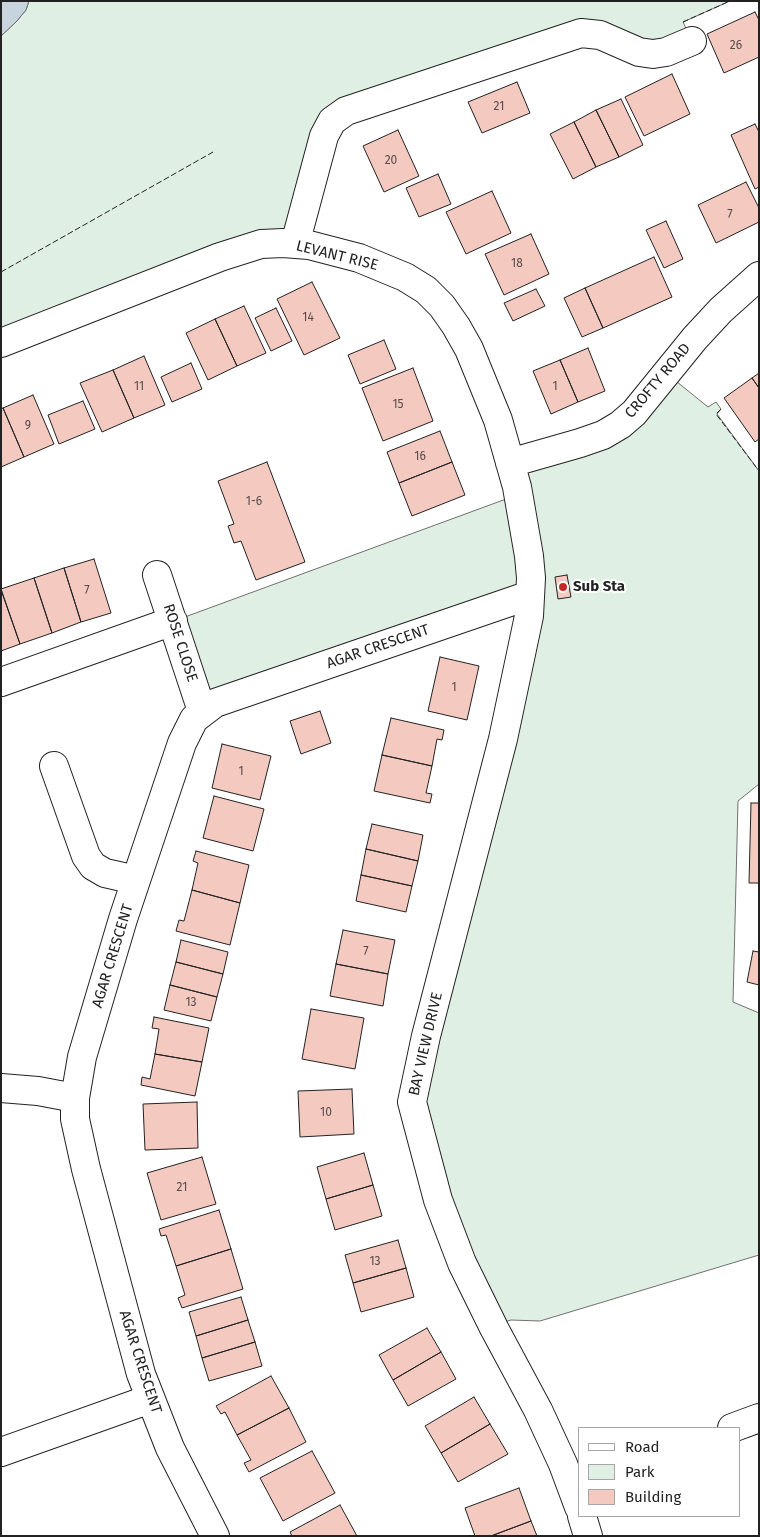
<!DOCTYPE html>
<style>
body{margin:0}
#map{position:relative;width:760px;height:1537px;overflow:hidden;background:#fff;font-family:"Fira Sans",sans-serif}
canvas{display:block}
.frame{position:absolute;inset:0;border:2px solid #222;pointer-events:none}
.legend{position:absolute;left:578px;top:1427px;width:162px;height:90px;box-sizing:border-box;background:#fff;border:1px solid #a7a7a7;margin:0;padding:6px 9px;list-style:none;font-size:15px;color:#222}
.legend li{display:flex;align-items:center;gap:10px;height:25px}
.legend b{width:25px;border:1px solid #a7a7a7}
</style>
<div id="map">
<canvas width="760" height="1537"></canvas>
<div class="frame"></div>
<ul class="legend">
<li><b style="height:6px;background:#fff"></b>Road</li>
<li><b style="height:14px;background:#e0efe3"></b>Park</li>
<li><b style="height:14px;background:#f3c9c0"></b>Building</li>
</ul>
</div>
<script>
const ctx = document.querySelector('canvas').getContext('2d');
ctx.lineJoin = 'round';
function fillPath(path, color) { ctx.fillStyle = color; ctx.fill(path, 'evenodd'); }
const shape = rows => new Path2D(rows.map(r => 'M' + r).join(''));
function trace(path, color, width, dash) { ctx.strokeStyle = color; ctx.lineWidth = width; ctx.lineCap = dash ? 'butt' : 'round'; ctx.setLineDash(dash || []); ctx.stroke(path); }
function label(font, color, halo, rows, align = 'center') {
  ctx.font = font + ' "Fira Sans",sans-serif'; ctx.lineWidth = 4; ctx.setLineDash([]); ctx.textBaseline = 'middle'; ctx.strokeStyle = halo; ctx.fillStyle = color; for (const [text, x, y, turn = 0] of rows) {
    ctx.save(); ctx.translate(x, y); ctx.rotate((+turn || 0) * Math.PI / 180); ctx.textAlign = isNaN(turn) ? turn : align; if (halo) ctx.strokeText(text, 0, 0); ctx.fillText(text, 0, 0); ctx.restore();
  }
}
const green = shape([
 [29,1,730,1,683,22,692,41,666,52,600,35,346,111,296,240,1,342,1,36,16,22,26,10,29,1],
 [666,373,708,407,716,402,721,409,717,414,759,471,759,784,738,801,733,1002,759,1013,759,1255,540,1321,511,1320,494,1325,417,1120,530,617,512,464,580,444,666,373],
 [517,495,529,594,214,701,174,621,517,495]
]);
fillPath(green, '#e0efe3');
trace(green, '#6f6f6f', 1);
const water = shape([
 [1,1,29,1,26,10,16,22,1,36,1,1]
]);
fillPath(water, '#c7d3dd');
trace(water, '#6f6f6f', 1);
const building = shape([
 [755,12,759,20,759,57,724,73,707,34,755,12],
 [672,74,690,114,644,136,625,97,672,74],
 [517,82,530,113,482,133,468,102,517,82],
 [621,99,643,145,619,157,596,110,621,99],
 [596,110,619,157,596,167,574,122,596,110],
 [574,122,596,167,573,179,550,134,574,122],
 [755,124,759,132,759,187,755,189,731,135,755,124],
 [398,130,419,176,384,192,363,146,398,130],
 [438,174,451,204,419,217,406,188,438,174],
 [746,182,759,208,759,222,716,243,698,205,746,182],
 [492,191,511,233,466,254,446,212,492,191],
 [666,221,683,259,664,268,646,230,666,221],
 [531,234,549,274,504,295,485,254,531,234],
 [654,257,672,297,603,328,585,288,654,257],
 [312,282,340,338,304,355,277,299,312,282],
 [585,288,603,328,582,337,564,298,585,288],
 [536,289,545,306,513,321,504,303,536,289],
 [244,306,266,353,237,366,215,319,244,306],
 [276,308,292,341,271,351,255,318,276,308],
 [215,319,237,366,208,380,186,333,215,319],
 [384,340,396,369,360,384,348,355,384,340],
 [588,348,605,391,578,402,560,360,588,348],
 [144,356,165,405,134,418,113,370,144,356],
 [560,360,578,402,551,414,533,371,560,360],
 [191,363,202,389,172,402,161,377,191,363],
 [413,368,433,421,383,441,362,388,413,368],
 [113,370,134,418,102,432,80,383,113,370],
 [759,373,759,388,752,378,759,373],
 [752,378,759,388,759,439,755,442,724,398,752,378],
 [33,395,54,444,24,457,3,408,33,395],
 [83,401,95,429,59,444,48,415,83,401],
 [3,408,24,457,1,467,1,409,3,408],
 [440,431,452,462,399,483,387,452,440,431],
 [267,462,305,562,256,580,241,541,234,543,228,526,234,524,218,481,267,462],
 [452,462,465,495,412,516,399,483,452,462],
 [94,559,111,613,81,622,64,568,94,559],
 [64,568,81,622,52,633,34,578,64,568],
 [567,575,571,597,558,599,555,577,567,575],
 [34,578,52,633,20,644,1,589,34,578],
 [1,590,20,644,1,651,1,590],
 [440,657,479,666,467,720,428,711,440,657],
 [320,711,331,743,301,754,290,721,320,711],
 [391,718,444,730,442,740,437,739,432,766,382,755,391,718],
 [222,744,271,756,260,800,212,788,222,744],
 [382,755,432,766,426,793,432,794,430,803,374,791,382,755],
 [214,796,264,809,253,851,203,838,214,796],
 [751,803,759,803,759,883,749,883,751,803],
 [372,824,423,835,418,861,366,849,372,824],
 [366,849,418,861,412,886,361,875,366,849],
 [196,851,249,865,240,903,192,890,198,863,193,861,196,851],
 [361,875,412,886,406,912,356,901,361,875],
 [192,890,240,903,230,945,176,931,179,920,184,921,192,890],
 [343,930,395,940,388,974,336,964,343,930],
 [181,940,228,952,223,974,176,962,181,940],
 [753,951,759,952,759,985,747,982,753,951],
 [176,962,223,974,217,997,170,985,176,962],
 [336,964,388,974,383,1006,330,996,336,964],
 [170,985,217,997,211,1021,164,1010,170,985],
 [311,1009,364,1018,355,1069,302,1059,311,1009],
 [154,1017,209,1028,202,1062,155,1054,159,1029,152,1028,154,1017],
 [155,1054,202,1062,195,1096,141,1085,142,1077,150,1079,155,1054],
 [352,1089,354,1134,300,1137,298,1091,352,1089],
 [197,1102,198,1148,145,1150,143,1104,197,1102],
 [364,1153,373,1185,326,1199,317,1167,364,1153],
 [202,1157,216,1204,161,1220,147,1173,202,1157],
 [373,1185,382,1216,335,1230,326,1199,373,1185],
 [219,1210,231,1249,176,1266,166,1235,161,1236,159,1229,219,1210],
 [398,1240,406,1268,353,1283,345,1255,398,1240],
 [231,1249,243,1289,182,1308,178,1298,185,1295,176,1266,231,1249],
 [406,1268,414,1297,361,1312,353,1283,406,1268],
 [241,1297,248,1320,196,1336,189,1312,241,1297],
 [248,1320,255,1342,202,1358,196,1336,248,1320],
 [427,1328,441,1352,393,1380,379,1355,427,1328],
 [255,1342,262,1366,209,1381,202,1358,255,1342],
 [441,1352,456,1379,408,1406,393,1380,441,1352],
 [271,1376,289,1408,237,1435,225,1412,221,1414,216,1406,271,1376],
 [474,1397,490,1424,441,1453,425,1426,474,1397],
 [289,1408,306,1442,249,1472,244,1463,251,1460,237,1435,289,1408],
 [490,1424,508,1454,458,1482,441,1453,490,1424],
 [312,1451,335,1493,283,1521,260,1478,312,1451],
 [519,1488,531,1521,491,1536,475,1536,465,1508,519,1488],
 [340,1505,357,1536,292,1536,290,1532,340,1505],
 [531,1521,537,1536,491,1536,531,1521]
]);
fillPath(building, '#f3c9c0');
trace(building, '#222', 1);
const minor = shape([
 [295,244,324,136,332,121,346,111,581,33,600,35,639,52,653,54,666,52,692,41],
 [1,343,220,257,261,244,283,243,309,245,359,258,405,277,426,290,442,306,456,326,469,349,498,420,517,487,529,556,531,578,529,616,503,739,426,1036,412,1102,438,1200,462,1263,494,1328,538,1410,563,1464,579,1507],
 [510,463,580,443,603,435,620,425,634,413,695,338,721,310,759,276],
 [157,575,202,711],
 [1,682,173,621],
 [54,766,86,856,93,866,105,873,136,880],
 [1,1088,38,1091,75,1098],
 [732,1428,759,1418],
 [1,1452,150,1399],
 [582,1516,588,1536],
 [215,1536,170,1448,141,1374,86,1169,75,1119,75,1098,82,1057,123,919,182,743,194,719,215,703,530,595]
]);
trace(minor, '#222', 30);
trace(minor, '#fff', 28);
trace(shape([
 [683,22,730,1],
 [1,272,213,152],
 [721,409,716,414,759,471]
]), '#222', 1, [6, 2.5]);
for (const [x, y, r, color] of [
 [563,587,5,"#c62828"]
]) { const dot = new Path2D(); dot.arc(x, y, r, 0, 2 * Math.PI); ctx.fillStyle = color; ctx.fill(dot); trace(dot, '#fff', 2); }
label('12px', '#564c4a', null, [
 ["26",736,46],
 ["21",499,107],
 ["20",391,161],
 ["7",730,215],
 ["18",517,264],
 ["14",308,318],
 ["11",139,387],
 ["1",555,387],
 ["15",398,405],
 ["9",28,426],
 ["16",420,457],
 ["1-6",254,502],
 ["7",87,591],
 ["1",454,688],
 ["1",241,772],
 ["7",366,952],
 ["13",191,1003],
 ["10",326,1113],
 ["21",182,1188],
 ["13",375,1262]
]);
label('15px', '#222', '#fff', [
 ["LEVANT RISE",337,256,14],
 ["CROFTY ROAD",658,381,-50],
 ["ROSE CLOSE",180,643,72],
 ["AGAR CRESCENT",378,647,-19],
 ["AGAR CRESCENT",113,956,-73],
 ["BAY VIEW DRIVE",426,1044,-77],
 ["AGAR CRESCENT",140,1362,72]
]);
label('bold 15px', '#222', '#fff', [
 ["Sub Sta",573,587]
], 'left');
</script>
